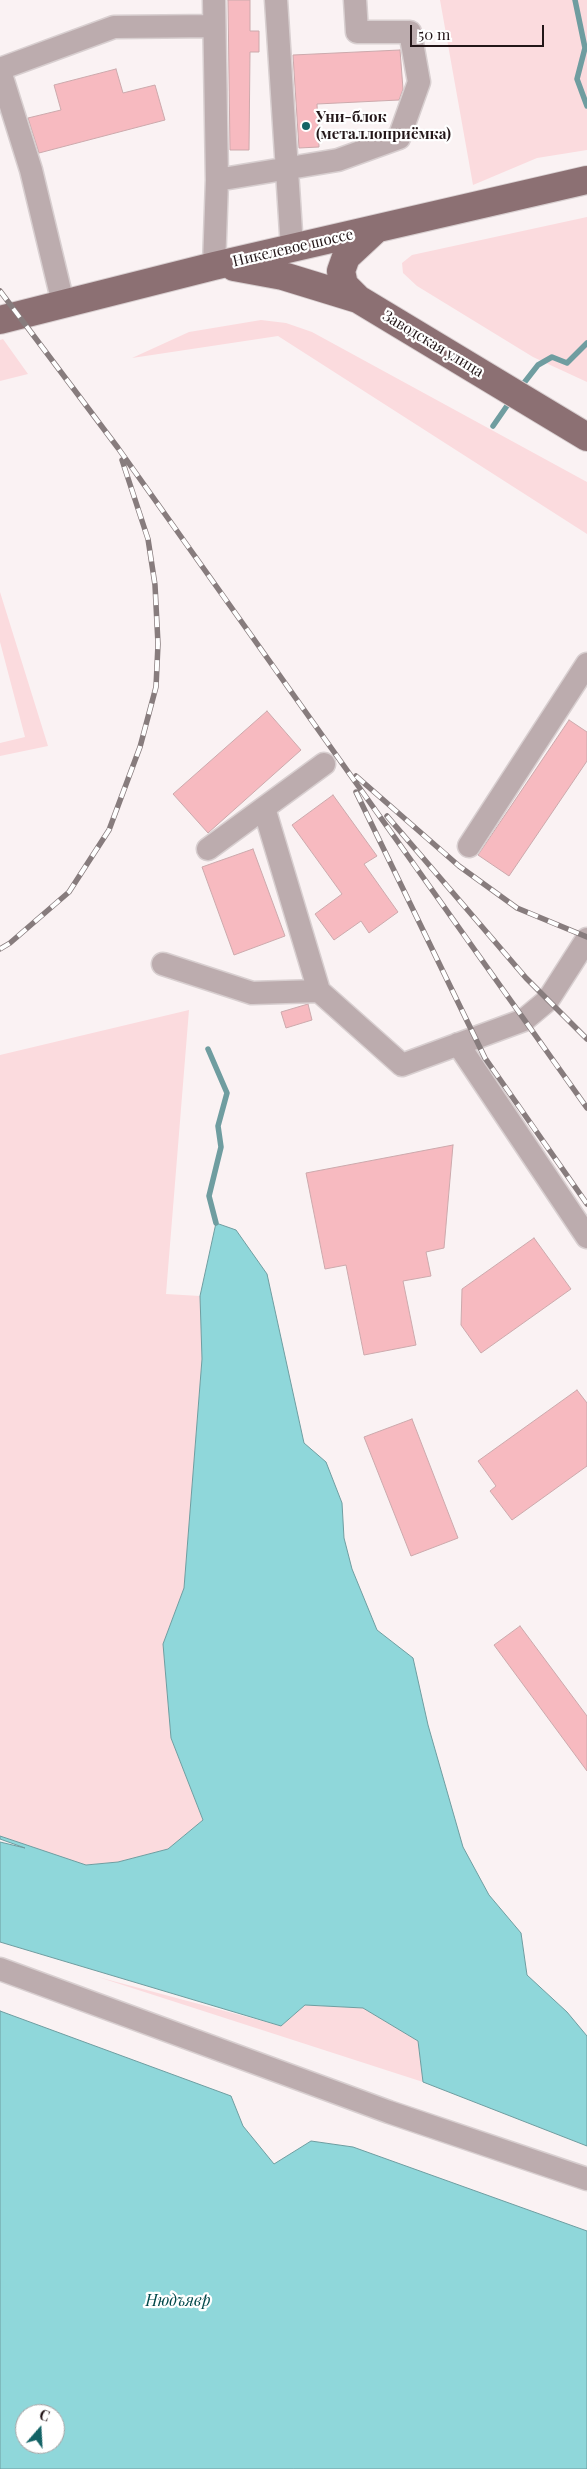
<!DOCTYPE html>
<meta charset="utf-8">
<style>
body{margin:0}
#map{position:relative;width:587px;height:2469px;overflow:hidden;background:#faf2f3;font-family:"Playfair Display",serif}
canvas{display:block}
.north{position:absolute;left:15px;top:2404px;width:50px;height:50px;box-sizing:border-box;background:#fff;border:1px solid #a7a2a3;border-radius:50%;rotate:19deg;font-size:14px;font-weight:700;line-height:20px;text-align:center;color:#231618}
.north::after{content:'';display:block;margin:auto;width:18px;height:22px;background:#136366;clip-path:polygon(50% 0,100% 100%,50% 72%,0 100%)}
.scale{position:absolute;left:410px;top:25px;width:134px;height:22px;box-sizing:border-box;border:2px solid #231618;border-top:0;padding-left:6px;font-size:15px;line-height:18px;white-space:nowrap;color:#231618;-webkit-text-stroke:4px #fff;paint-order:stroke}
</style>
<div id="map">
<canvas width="587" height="2469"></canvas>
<div class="north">С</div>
<div class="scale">50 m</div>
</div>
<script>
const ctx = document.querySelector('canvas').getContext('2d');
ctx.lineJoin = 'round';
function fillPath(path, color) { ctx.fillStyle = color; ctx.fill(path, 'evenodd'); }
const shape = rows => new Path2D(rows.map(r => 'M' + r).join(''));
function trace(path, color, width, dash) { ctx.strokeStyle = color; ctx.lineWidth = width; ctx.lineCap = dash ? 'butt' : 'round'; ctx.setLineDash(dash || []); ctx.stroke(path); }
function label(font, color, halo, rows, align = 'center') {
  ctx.font = font + ' "Playfair Display",serif'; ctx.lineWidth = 4.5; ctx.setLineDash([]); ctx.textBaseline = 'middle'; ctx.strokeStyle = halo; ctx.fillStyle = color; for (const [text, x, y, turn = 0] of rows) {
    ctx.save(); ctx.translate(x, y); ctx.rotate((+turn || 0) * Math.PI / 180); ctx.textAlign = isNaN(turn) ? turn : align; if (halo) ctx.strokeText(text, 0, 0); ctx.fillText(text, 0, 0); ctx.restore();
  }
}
fillPath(shape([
 [440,0,587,0,587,150,537,158,473,185],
 [587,217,587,382,533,357,417,286,403,273,402,263,412,255],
 [261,320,286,323,312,332,587,482,587,534,278,336,132,358,189,332],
 [3,339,28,374,0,381,0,340],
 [0,592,48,746,0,756,0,743,25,737,0,642],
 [189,1010,166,1294,200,1296,202,1359,184,1588,163,1644,171,1738,203,1820,168,1849,118,1862,85,1865,0,1836,0,1055],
 [98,1977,281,2026,305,2005,363,2008,418,2041,423,2082]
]), '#fbdbde');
const water = shape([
 [216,1223,236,1230,267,1274,304,1443,326,1462,342,1503,344,1538,352,1569,377,1630,413,1658,428,1725,463,1847,489,1895,521,1933,527,1975,567,2012,587,2036,587,2146,423,2082,418,2041,363,2008,305,2005,281,2026,0,1942,0,1842,25,1848,0,1839,0,1836,86,1865,118,1862,168,1849,203,1820,171,1738,163,1644,184,1588,202,1359,200,1296,216,1223],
 [0,2011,231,2096,243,2126,274,2164,311,2141,353,2147,587,2231,587,2469,0,2469,0,2011],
 [25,2414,55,2414,55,2444,25,2444,25,2414]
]);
fillPath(water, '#8fd7da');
trace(water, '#6f9da0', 1);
trace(shape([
 [575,0,585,48,577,79,587,106],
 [520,388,538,365,552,357,567,363,587,343],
 [493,426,511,400],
 [208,1049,227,1093,218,1126,221,1147,209,1196,216,1223]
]), '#6f9da0', 5.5);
const building = shape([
 [228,0,250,0,250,31,259,31,259,52,250,52,249,150,230,150,228,0],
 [400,50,403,89,399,100,317,104,319,147,299,148,293,55,400,50],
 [116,69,123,93,155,85,165,120,39,153,28,118,61,110,54,85,116,69],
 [267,711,301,750,208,833,173,794,267,711],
 [569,720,587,732,587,761,509,876,478,855,569,720],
 [333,795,377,856,364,864,398,912,369,933,361,921,334,940,315,914,342,894,292,825,333,795],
 [253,849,285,936,234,955,202,867,253,849],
 [308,1004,312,1020,286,1028,281,1012,308,1004],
 [453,1145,444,1248,426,1252,431,1276,403,1281,416,1345,364,1355,346,1265,325,1269,306,1173,453,1145],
 [534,1238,571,1289,481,1353,461,1325,462,1289,534,1238],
 [577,1390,587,1403,587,1466,512,1520,490,1491,496,1486,478,1461,577,1390],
 [412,1419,458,1538,411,1556,364,1437,412,1419],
 [520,1626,587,1716,587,1771,494,1645,520,1626]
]);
fillPath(building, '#f7bac0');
trace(building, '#cca9ac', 1);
const minor = shape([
 [214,0,217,180,214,266],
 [276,0,292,248],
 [0,69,114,27,214,26],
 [0,71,31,170,63,303],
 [217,180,338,160,399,138,419,82,410,32,357,32,355,0],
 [264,808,319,991,402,1065,524,1020,548,1000,587,939],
 [469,846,587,664],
 [208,849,324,764],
 [163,964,252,993,319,991],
 [458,1044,587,1237],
 [0,1969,389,2112,587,2179]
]);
const major = shape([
 [375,230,346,257,341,271,344,285,358,299,587,437],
 [234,267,283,276,358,299],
 [0,320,214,266,587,180]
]);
trace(minor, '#d8cfd0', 25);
trace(major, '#d8cfd0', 30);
trace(minor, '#bcacae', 22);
trace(major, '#8c7073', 28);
const rail = shape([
 [0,291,118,448,587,1108],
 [356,776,459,866,517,908,587,937],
 [356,792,485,1058,587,1204],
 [387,816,526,978,587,1039],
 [0,949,10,943,69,892,109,830,140,747,156,687,158,644,155,585,148,539,122,460]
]);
trace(rail, '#877c7d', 5.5);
trace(rail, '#fff', 4, [11]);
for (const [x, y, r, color] of [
 [306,126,5,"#136366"]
]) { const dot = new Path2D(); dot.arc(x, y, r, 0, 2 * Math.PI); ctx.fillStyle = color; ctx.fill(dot); trace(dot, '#fff', 2); }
label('bold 15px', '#231618', '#fff', [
 ["Уни-блок",316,117],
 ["(металлоприёмка)",316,134]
], 'left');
label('15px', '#231618', '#fff', [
 ["Никелевое шоссе",293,248,-13],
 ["Заводская улица",433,344,31]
]);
label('italic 16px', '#014749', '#fff', [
 ["Нюдъявр",178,2301]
]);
</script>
